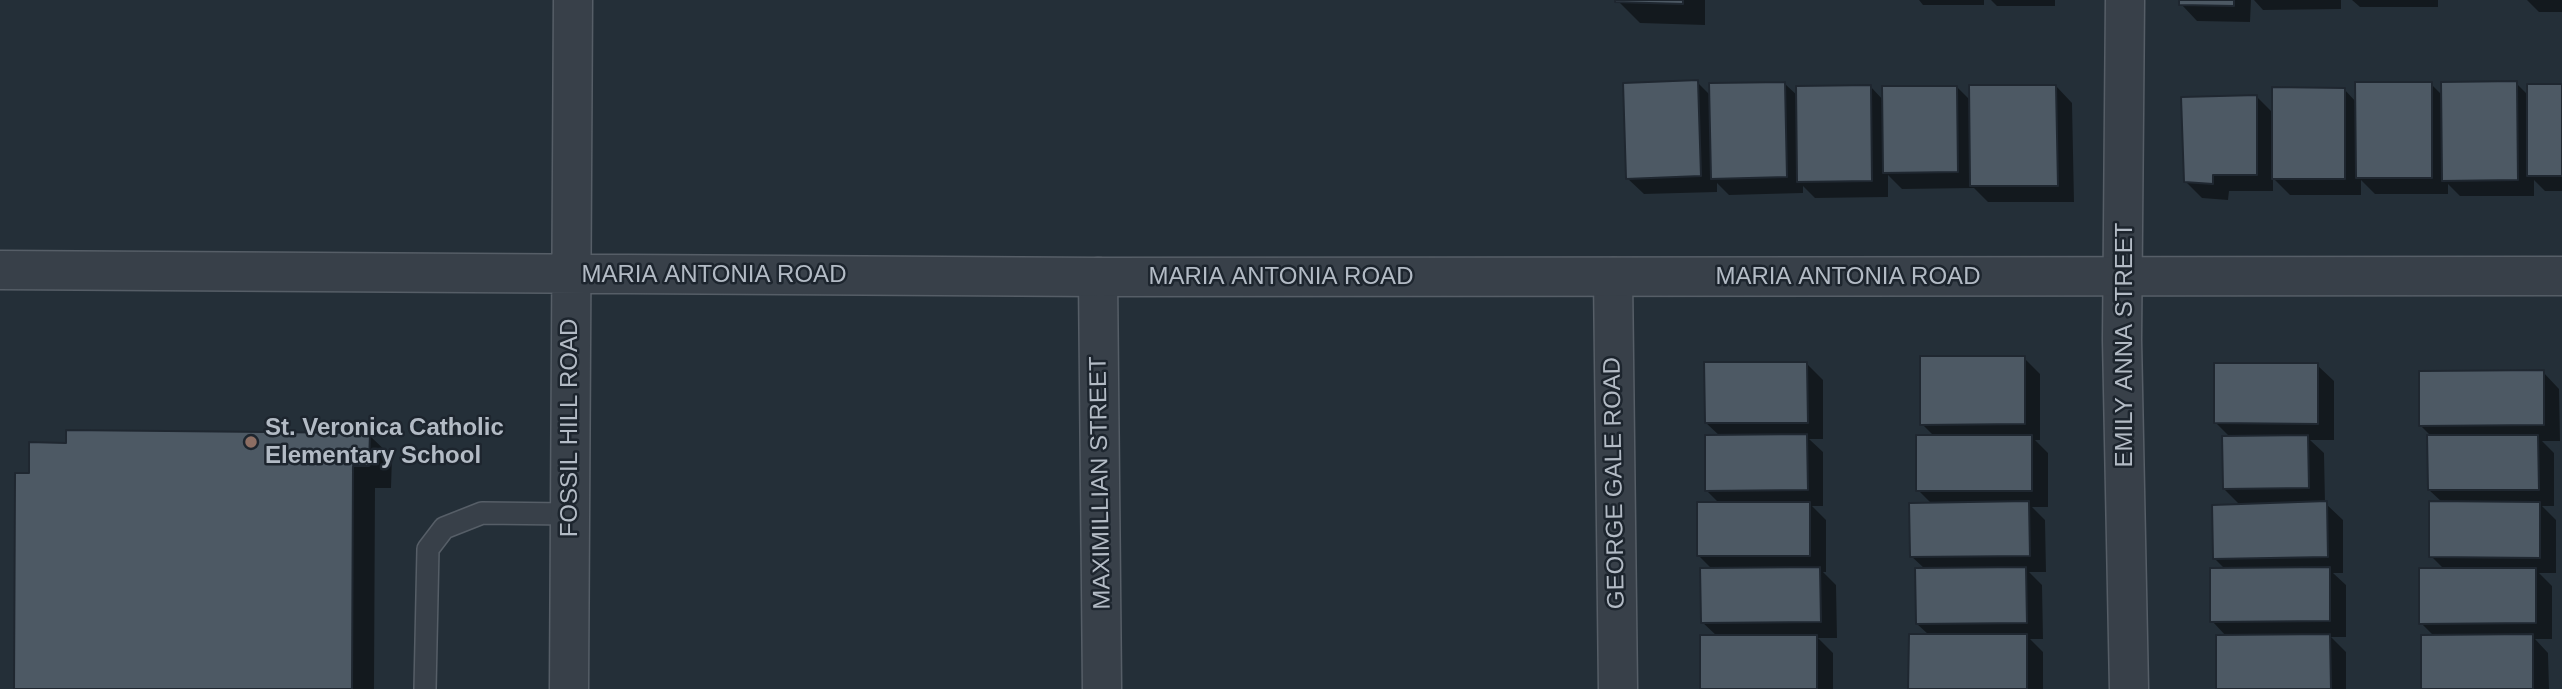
<!DOCTYPE html>
<style>
body{margin:0}
canvas{display:block;background:#242f38}
</style>
<canvas width="2562" height="689"></canvas>
<script>
const ctx = document.querySelector('canvas').getContext('2d');
ctx.lineJoin = 'round';
function fillPath(path, color) { ctx.fillStyle = color; ctx.fill(path, 'evenodd'); }
const shape = rows => new Path2D(rows.map(r => 'M' + r).join(''));
function trace(path, color, width, dash) { ctx.strokeStyle = color; ctx.lineWidth = width; ctx.lineCap = dash ? 'butt' : 'round'; ctx.setLineDash(dash || []); ctx.stroke(path); }
function label(font, color, halo, rows, align = 'center') {
  ctx.font = font + ' Helvetica,sans-serif'; ctx.lineWidth = 5; ctx.setLineDash([]); ctx.textBaseline = 'middle'; ctx.strokeStyle = halo; ctx.fillStyle = color; for (const [text, x, y, turn = 0] of rows) {
    ctx.save(); ctx.translate(x, y); ctx.rotate((+turn || 0) * Math.PI / 180); ctx.textAlign = isNaN(turn) ? turn : align; if (halo) ctx.strokeText(text, 0, 0); ctx.fillText(text, 0, 0); ctx.restore();
  }
}
fillPath(shape([
 [1705,0,1705,25,1640,23,1617,0],
 [1919,0,1984,0,1984,5,1923,5],
 [1991,0,2055,0,2055,6,1997,6],
 [2181,0,2251,0,2250,22,2197,21,2181,4],
 [2254,0,2341,0,2341,9,2263,10],
 [2352,0,2438,0,2438,7,2360,7],
 [2527,0,2562,0,2562,12,2539,12],
 [1697,82,1711,96,1785,84,1798,96,1871,87,1884,101,1957,87,1971,101,2056,86,2072,103,2074,202,1988,202,1974,188,1902,189,1888,175,1888,197,1815,198,1803,186,1803,193,1729,195,1717,183,1717,192,1644,194,1627,178],
 [2516,83,2529,96,2562,86,2562,191,2545,191,2534,180,2534,196,2460,196,2448,184,2448,194,2375,194,2361,180,2361,195,2290,195,2273,178,2273,191,2229,191,2228,200,2202,198,2185,181,2257,97,2274,114,2344,89,2357,103,2431,84,2443,96],
 [2024,358,2040,374,2040,440,2035,440,2048,453,2048,507,2032,507,2045,520,2046,572,2029,572,2042,585,2043,639,2030,639,2043,652,2043,689,1910,689,1929,635,1917,624,1925,569,1911,556,1932,504,1918,490,1935,437,1922,424],
 [1807,364,1823,380,1823,439,1809,439,1823,452,1823,506,1812,506,1826,520,1826,572,1823,572,1836,585,1837,638,1818,638,1833,653,1833,689,1703,689,1717,636,1702,622,1713,570,1698,555,1720,504,1707,491,1721,437,1706,423],
 [2317,365,2334,381,2334,440,2310,440,2324,453,2325,503,2343,520,2343,573,2333,573,2346,585,2346,637,2331,637,2346,652,2346,689,2218,689,2227,637,2212,621,2225,569,2215,559,2241,506,2224,489,2231,438,2216,423],
 [2543,372,2559,389,2560,441,2542,441,2554,453,2554,506,2542,506,2556,520,2556,573,2539,573,2552,586,2552,639,2535,639,2548,653,2549,689,2423,689,2435,637,2421,623,2444,569,2431,556,2443,503,2429,490,2432,437,2421,426],
 [369,435,392,457,391,488,375,488,374,689,16,689,31,475,67,445]
]), '#0007');
const building = shape([
 [1615,0,1683,0,1683,4,1615,2,1615,0],
 [2179,0,2234,0,2234,6,2179,5,2179,0],
 [1698,80,1701,176,1626,179,1623,83,1698,80],
 [2517,81,2518,180,2442,181,2441,82,2517,81],
 [1785,82,1787,177,1711,179,1709,83,1785,82],
 [2355,82,2432,82,2432,178,2356,178,2355,82],
 [2527,84,2562,84,2562,176,2527,176,2527,84],
 [1871,85,1872,181,1797,182,1796,86,1871,85],
 [1969,85,2056,85,2058,186,1970,186,1969,85],
 [1882,86,1957,86,1958,172,1883,173,1882,86],
 [2272,87,2345,88,2345,179,2272,179,2272,87],
 [2257,95,2257,175,2213,175,2213,184,2184,182,2181,97,2257,95],
 [1920,356,2025,356,2025,424,1920,425,1920,356],
 [1704,362,1807,362,1808,423,1705,423,1704,362],
 [2214,363,2318,363,2318,424,2214,423,2214,363],
 [2544,370,2544,425,2419,426,2419,371,2544,370],
 [66,430,370,433,369,466,353,466,352,689,14,689,15,473,29,473,29,442,66,443,66,430],
 [1807,434,1808,490,1705,491,1705,435,1807,434],
 [1916,435,2032,435,2032,491,1916,491,1916,435],
 [2308,435,2309,488,2223,489,2222,436,2308,435],
 [2427,435,2538,435,2539,490,2428,490,2427,435],
 [2029,501,2030,556,1910,557,1909,503,2029,501],
 [2327,501,2328,557,2213,559,2212,505,2327,501],
 [2429,501,2540,502,2540,558,2429,557,2429,501],
 [1697,502,1810,502,1810,556,1697,556,1697,502],
 [1820,567,1821,622,1701,623,1700,568,1820,567],
 [2026,567,2027,623,1916,624,1915,568,2026,567],
 [2330,567,2330,621,2210,622,2210,568,2330,567],
 [2419,568,2536,568,2536,623,2419,624,2419,568],
 [1909,634,2027,634,2027,689,1908,689,1909,634],
 [2330,634,2331,689,2216,689,2216,635,2330,634],
 [2533,634,2533,689,2421,689,2421,635,2533,634],
 [1700,635,1817,635,1817,689,1700,689,1700,635]
]);
fillPath(building, '#4d5964');
trace(building, '#1f2730', 2);
const service = shape([
 [425,689,428,549,444,528,482,513,569,514]
]);
const minor = shape([
 [2125,0,2122,340,2129,689],
 [1098,277,1102,689],
 [1613,277,1618,689]
]);
const tertiary = shape([
 [0,270,1098,277,2562,276],
 [569,689,573,0]
]);
trace(service, '#565e67', 24);
trace(minor, '#565e67', 41);
trace(tertiary, '#565e67', 41);
trace(service, '#384049', 21);
trace(minor, '#384049', 38);
trace(tertiary, '#384049', 38);
for (const [x, y, r, color] of [
 [251,442,7,"#8d6e63"]
]) { const dot = new Path2D(); dot.arc(x, y, r, 0, 2 * Math.PI); ctx.fillStyle = color; ctx.fill(dot); trace(dot, '#1d252e', 2.5); }
label('24px', '#b3bbc5', '#1d252e', [
 ["MARIA ANTONIA ROAD",714,275],
 ["MARIA ANTONIA ROAD",1281,277],
 ["MARIA ANTONIA ROAD",1848,277],
 ["EMILY ANNA STREET",2125,345,-90],
 ["FOSSIL HILL ROAD",570,428,-90],
 ["MAXIMILLIAN STREET",1101,483,-91],
 ["GEORGE GALE ROAD",1615,483,-91]
]);
label('bold 24px', '#b3bbc5', '#1d252e', [
 ["St. Veronica Catholic",265,428],
 ["Elementary School",265,456]
], 'left');
</script>
